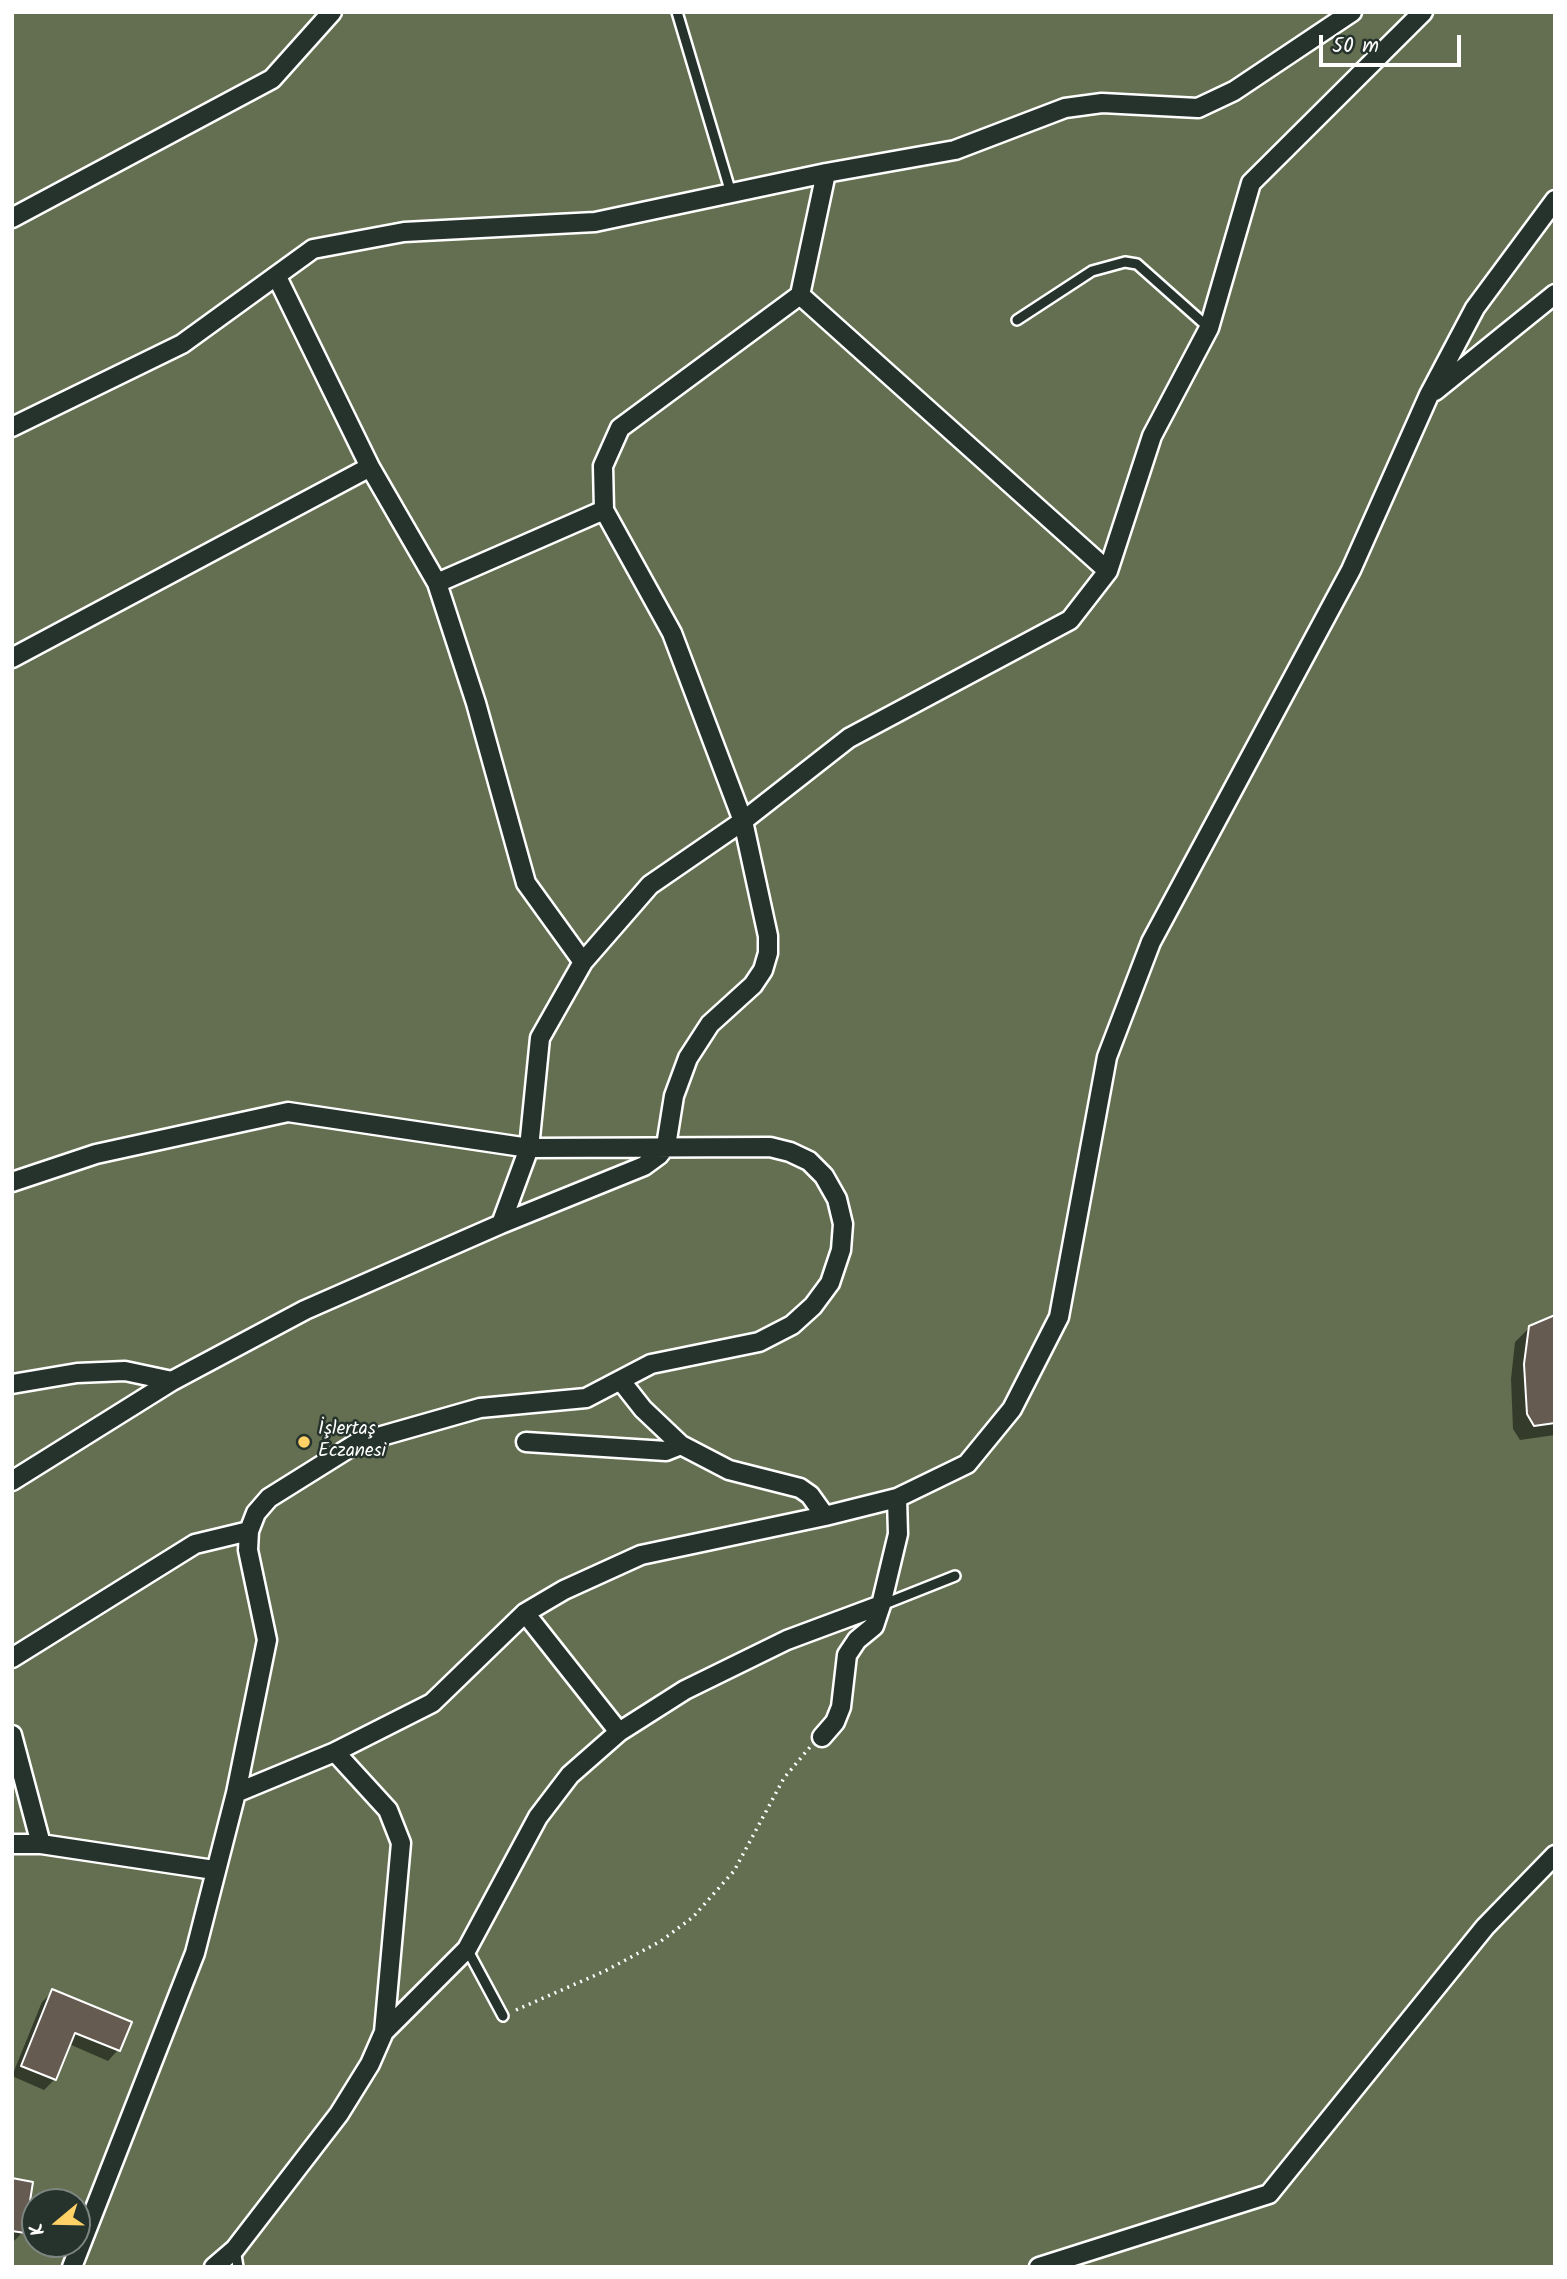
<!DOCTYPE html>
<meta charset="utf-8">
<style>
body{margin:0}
#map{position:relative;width:1567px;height:2279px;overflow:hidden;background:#393f38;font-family:Kalam,sans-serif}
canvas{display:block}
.frame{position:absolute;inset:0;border:14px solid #fff;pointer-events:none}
.north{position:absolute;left:21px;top:2188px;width:70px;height:70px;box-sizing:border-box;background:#26332d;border:2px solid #7d8581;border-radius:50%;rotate:251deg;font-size:19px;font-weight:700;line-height:28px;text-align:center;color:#fff}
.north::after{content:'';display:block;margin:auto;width:24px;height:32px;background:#ffd166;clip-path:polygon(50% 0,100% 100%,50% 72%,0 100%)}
.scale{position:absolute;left:1319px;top:35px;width:142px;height:32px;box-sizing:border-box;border:4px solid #fff;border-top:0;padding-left:9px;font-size:21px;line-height:24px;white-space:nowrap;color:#fff;-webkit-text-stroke:5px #26332d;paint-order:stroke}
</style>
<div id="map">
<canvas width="1567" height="2279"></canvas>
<div class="frame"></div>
<div class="north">K</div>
<div class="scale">50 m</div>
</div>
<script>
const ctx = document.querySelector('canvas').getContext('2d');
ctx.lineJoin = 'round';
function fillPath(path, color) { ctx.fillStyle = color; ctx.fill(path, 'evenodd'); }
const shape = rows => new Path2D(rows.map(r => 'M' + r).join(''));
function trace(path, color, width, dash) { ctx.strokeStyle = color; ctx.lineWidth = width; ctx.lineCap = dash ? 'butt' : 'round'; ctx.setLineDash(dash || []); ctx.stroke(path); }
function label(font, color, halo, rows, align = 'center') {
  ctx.font = font + ' Kalam,sans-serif'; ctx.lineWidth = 5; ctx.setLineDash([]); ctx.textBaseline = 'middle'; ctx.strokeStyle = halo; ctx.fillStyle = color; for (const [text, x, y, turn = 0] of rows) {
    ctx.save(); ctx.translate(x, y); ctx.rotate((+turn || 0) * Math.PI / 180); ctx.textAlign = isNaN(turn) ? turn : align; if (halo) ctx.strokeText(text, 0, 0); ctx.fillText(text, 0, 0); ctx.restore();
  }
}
fillPath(shape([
 [12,12,1555,12,1555,2267,12,2267],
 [35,2202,77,2202,77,2244,35,2244]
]), '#636f50');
fillPath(shape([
 [1555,1317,1555,1435,1520,1440,1513,1429,1511,1379,1515,1342,1530,1327],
 [53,1991,118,2050,108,2061,69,2044,54,2080,44,2090,12,2076,42,2002],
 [12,2180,23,2232,12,2243]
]), '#0007');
const building = shape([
 [1555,1315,1555,1423,1534,1426,1527,1414,1524,1364,1529,1326,1555,1315],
 [52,1989,132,2022,120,2051,75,2033,56,2080,21,2066,52,1989],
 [12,2178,33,2182,25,2233,12,2231,12,2178]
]);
fillPath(building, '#655b50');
trace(building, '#fff', 2);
const lane = shape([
 [677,12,731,193],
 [1017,320,1092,271,1125,262,1137,264,1209,328],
 [882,1605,955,1576],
 [467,1949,503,2016],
 [235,2249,238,2267]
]);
const street = shape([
 [12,218,272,79,332,12],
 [277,277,370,467,437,583,476,703,526,883,583,962],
 [800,295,1108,571],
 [1435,391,1555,294],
 [12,427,182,344,313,249,404,232,595,222,826,173,955,150,1065,108,1102,103,1198,108,1234,91,1352,12],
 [437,583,604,510],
 [12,658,370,467],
 [12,1182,96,1154,288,1112,529,1148,770,1147,790,1152,809,1161,824,1176,837,1199,843,1224,841,1250,830,1283,813,1306,792,1325,759,1342,651,1364,586,1398,480,1408,357,1443,269,1498,256,1513,249,1531,248,1550,267,1640,236,1793,195,1953,72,2267],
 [501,1224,644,1166,659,1155,666,1146,674,1096,688,1058,710,1024,753,985,763,970,768,953,768,936,743,821,672,633,604,510,603,466,620,428,800,295,826,173],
 [621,1381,643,1409,681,1445,729,1470,800,1488,810,1495,825,1516],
 [12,1384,77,1373,125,1371,172,1381],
 [526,1442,666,1451,681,1445],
 [12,1481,172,1381,305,1310,501,1224,529,1148,540,1038,583,962,650,885,743,821,849,738,1070,620,1108,571,1152,436,1209,328,1251,183,1423,12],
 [525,1613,619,1732],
 [12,1658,195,1544,249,1531],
 [12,1735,41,1844],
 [822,1737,835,1722,841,1707,847,1655,857,1640,874,1626,881,1605],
 [335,1752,388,1810,401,1843,384,2032],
 [236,1793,335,1752,432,1703,525,1613,564,1590,641,1555,825,1516,897,1498,967,1464,1012,1409,1059,1317,1107,1057,1151,942,1351,570,1429,395,1475,308,1555,200],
 [12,1844,41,1844,214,1870],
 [214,2267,235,2249,339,2114,370,2064,384,2032,467,1949,538,1817,570,1775,619,1732,685,1690,787,1640,881,1605,898,1534,897,1498],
 [1039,2267,1269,2194,1485,1927,1555,1855]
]);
trace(lane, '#fff', 14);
trace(street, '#fff', 23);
trace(shape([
 [516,2010,605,1971,661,1941,693,1917,734,1871,784,1778,810,1747]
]), '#fff', 3.5, [2, 5]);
trace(lane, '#26332d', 9);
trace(street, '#26332d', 18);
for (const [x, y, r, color] of [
 [304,1442,7,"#ffd166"]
]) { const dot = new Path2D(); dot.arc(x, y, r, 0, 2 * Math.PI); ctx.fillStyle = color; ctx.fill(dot); trace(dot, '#26332d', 2.5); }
label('19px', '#fff', '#26332d', [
 ["İşlertaş",318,1431],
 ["Eczanesi",318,1453]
], 'left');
</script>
